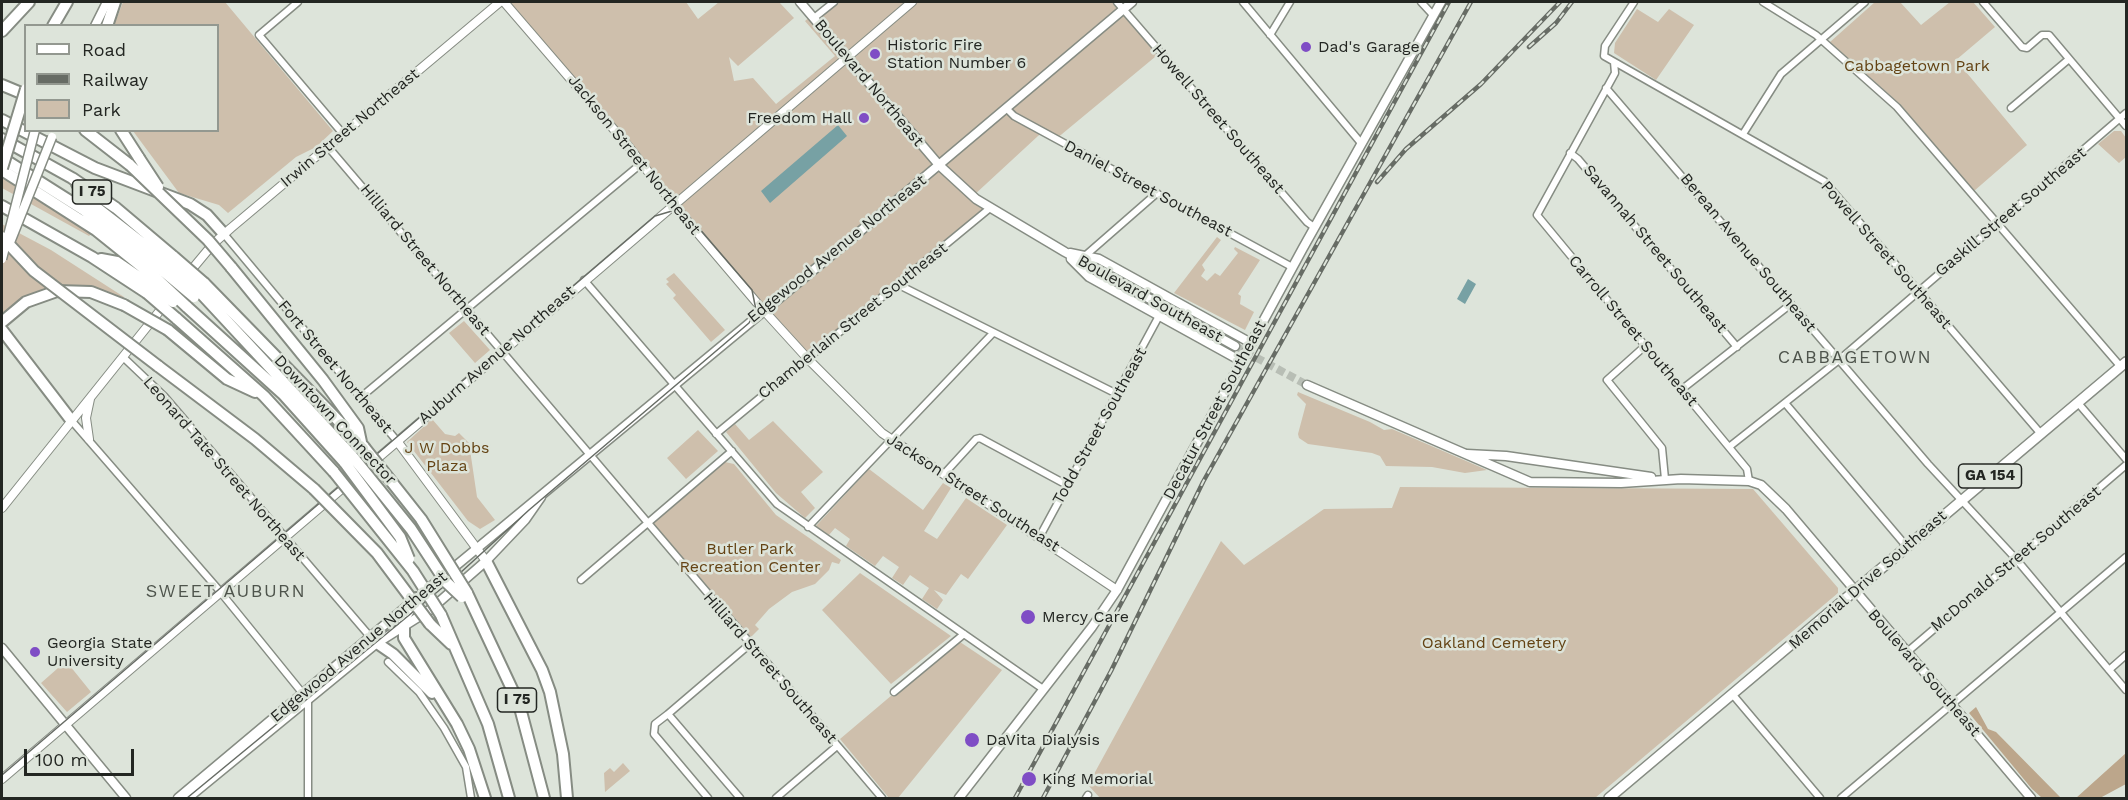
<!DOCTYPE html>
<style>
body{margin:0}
#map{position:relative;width:2128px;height:800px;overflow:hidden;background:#dde4da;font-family:"Work Sans",sans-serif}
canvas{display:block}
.frame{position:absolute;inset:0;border:3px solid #232622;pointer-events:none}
.legend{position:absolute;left:24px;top:24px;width:195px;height:108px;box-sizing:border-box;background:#dde4da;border:2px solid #939890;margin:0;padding:8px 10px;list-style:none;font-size:18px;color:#232622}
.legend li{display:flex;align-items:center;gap:12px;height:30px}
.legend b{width:30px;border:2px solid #939890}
.scale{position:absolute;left:24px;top:749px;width:110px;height:27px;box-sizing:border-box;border:3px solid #232622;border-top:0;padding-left:8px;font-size:18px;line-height:21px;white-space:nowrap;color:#232622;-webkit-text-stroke:4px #dde4da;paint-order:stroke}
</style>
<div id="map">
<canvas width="2128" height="800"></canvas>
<div class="frame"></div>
<ul class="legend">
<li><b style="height:8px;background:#fff"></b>Road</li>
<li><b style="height:8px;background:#676c65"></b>Railway</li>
<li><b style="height:16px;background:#cebfac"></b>Park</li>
</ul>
<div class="scale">100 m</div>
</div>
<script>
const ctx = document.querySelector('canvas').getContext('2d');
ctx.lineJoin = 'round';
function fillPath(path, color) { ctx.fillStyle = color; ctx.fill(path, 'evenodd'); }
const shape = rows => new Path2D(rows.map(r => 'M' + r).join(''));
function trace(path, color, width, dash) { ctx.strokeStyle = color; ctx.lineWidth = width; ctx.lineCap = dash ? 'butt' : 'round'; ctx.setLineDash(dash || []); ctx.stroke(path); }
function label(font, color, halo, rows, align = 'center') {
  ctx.font = font + ' "Work Sans",sans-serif'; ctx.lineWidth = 5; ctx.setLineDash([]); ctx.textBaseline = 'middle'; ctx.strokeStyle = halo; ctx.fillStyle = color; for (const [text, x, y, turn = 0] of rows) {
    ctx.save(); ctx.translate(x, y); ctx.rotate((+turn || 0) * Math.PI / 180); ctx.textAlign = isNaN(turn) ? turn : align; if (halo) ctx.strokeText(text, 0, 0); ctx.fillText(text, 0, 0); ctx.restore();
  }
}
fillPath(shape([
 [123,2,225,2,333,131,316,147,296,157,228,213,219,205,179,193,133,131,218,130,218,26,114,25],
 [509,2,686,2,698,19,719,2,779,2,794,18,738,66,729,57,734,81,753,78,776,104,835,56,805,21,828,2,1115,2,1161,52,1056,139,1043,132,1038,136,973,196,990,208,808,359],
 [1875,2,1900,2,1921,25,1950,2,1973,2,1995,27,1956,60,2027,145,1974,191,1900,104,1830,42],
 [1637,9,1658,22,1669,9,1694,25,1656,80,1614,53,1615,43],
 [2114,131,2121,131,2126,138,2126,157,2119,163,2098,144],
 [2,178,39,199,91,234,89,236,2,188],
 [2,224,51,250,124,297,123,299,86,287,63,286,29,294,2,314],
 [1217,237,1221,240,1202,265,1205,270,1201,276,1207,281,1215,273,1220,276,1238,253,1234,249,1235,247,1260,260,1238,294,1241,296,1240,304,1254,312,1245,330,1174,293],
 [674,273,725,330,711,342,673,298,676,295,666,284,669,282,666,279],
 [464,321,490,350,475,363,449,333],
 [1298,392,1370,422,1384,430,1392,429,1487,470,1465,473,1432,467,1386,466,1380,456,1372,453,1308,444,1299,438,1298,434,1306,404,1297,395],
 [432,419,445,434,455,436,459,433,469,443,477,497,495,520,480,529,468,521,407,442],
 [773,421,823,472,801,492,815,508,805,518,776,493,726,432,735,424,749,440],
 [698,430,718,451,686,479,667,458],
 [725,462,734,464,776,515,841,560,839,564,832,562,829,570,815,584,792,592,769,609,755,625,759,629,751,637,653,523],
 [869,469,923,510,943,483,951,488,924,531,937,539,966,498,1007,525,968,579,961,574,946,595,934,590,943,600,937,609,922,599,929,588,910,575,903,585,892,578,899,567,883,556,875,566,846,546,850,539,835,528,829,535,816,526],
 [1400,487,1753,489,1838,588,1838,593,1595,798,1100,798,1088,785,1221,541,1244,565,1324,509,1392,508],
 [860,573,951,636,891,684,822,610],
 [957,640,1002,670,898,798,889,798,840,739],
 [66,661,91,692,67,712,41,683],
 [623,763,630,771,605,792,604,773,610,768,614,772]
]), '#cebfac');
fillPath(shape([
 [1976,707,1988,729,1996,732,2061,798,2042,798,2032,789,1969,713],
 [2126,753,2126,784,2100,798,2076,798]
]), '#bca68b');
fillPath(shape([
 [838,125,847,136,770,203,761,191],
 [1468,279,1476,284,1465,304,1457,299]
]), '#77a1a4');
trace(shape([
 [1235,346,1307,385]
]), '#b8beb5', 8, [8, 4]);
const minor = shape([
 [298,2,259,35,344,135],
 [1117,2,1307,222,1314,227],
 [1243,2,1361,143],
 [1421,2,1433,15],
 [1634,2,1605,46,1604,56,1824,181,2041,434],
 [1763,2,1816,35,1897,107,2121,367],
 [1983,2,2022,47,2027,48,2042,35,2049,35,2126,126],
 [814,18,834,2],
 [1270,35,1290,2],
 [1614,62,1615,73,1537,215,1747,469,1749,481],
 [1606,88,1928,464,2016,559,2126,690],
 [1006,108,1014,116,1292,267],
 [2011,108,2069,59],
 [1743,134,1781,74,1865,2],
 [329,148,882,798],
 [1570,153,1578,159,1737,347],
 [224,234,397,441],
 [1086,255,1157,193],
 [584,280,777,504,1043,689],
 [899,285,1117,394],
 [1645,346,1607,380,1662,448,1665,479],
 [123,357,164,396,373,640],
 [1681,390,1791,304],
 [361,397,642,163],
 [1785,403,1907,547],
 [2078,403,2126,459],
 [71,420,218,589,308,700,308,798],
 [716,434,990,208],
 [1729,447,1839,360,2126,113],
 [944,474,976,439,980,438,1067,485],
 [808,527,993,333],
 [1040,536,1159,316],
 [581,580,732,451],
 [1906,653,2126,465],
 [388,662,419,692,444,728,466,767,471,798],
 [2109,670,2126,655],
 [894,692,964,634],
 [1733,695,1820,798],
 [668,714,750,644],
 [708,798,654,734,655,724,668,714,740,798],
 [776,798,837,746],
 [1086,798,1088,795],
 [1841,798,2126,557]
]);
const tertiary = shape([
 [504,2,629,147,673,204,757,303,808,359,882,433,1117,590],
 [188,274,213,244,231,228,500,2],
 [89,439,86,418,90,399],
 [397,441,486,561],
 [2,508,166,303],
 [2,779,912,2]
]);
const secondary = shape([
 [800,2,939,165,976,199,1065,252,1235,346],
 [95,26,107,2],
 [1070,253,1099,259,1251,343],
 [1071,259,1089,277,1241,361],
 [1307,385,1530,482,1621,483,1681,479,1749,481,1761,485,1786,509,2031,798],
 [1467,454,1506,456,1651,477],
 [423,593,845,244,1132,2],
 [2,648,126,798],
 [178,798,413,601],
 [188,798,377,643,431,609,486,561,525,520,541,497],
 [959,798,1092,627,1117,590,1303,248,1441,2]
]);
const primary = shape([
 [1609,798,2126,362]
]);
const motorway = shape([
 [53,26,67,2],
 [107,26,115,2],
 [2,31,29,2],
 [2,85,26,95],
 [2,120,95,168,190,204,207,215,224,234],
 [85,130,130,165],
 [121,130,139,158],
 [2,139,72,178,116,208,174,257],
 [2,158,84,210,163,271],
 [2,170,96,230,157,279],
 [77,184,88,201,169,264],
 [2,206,92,257,147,293],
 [101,259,117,262,152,286],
 [231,267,323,380,358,428,361,442],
 [204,283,364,447],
 [198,290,352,456],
 [186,306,283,394,345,463],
 [176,318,264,396,334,472],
 [2,322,26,302,57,291,91,292,124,305],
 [2,330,71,420],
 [168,330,227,379,255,392],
 [158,366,255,439,314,489],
 [486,561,542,670,550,692,563,754,567,798],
 [467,593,519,704,544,798],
 [416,598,404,619,404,638,457,724,469,749,485,798],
 [441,615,488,724,509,798],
 [430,624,451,644],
 [377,643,393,654,432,693]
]);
trace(minor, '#868c83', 9);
trace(tertiary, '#868c83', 10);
trace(secondary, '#868c83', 11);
trace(primary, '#868c83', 12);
trace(motorway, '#868c83', 14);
trace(minor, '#fff', 6);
trace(tertiary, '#fff', 8);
trace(secondary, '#fff', 8);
trace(primary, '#fff', 9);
trace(motorway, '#fff', 10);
trace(shape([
 [2,775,655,216,672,211,690,218,752,290,756,310,749,323,529,510,459,574,187,798]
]), '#676c65', 1.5);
const rail = shape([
 [1529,47,1556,23,1572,2],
 [1377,182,1406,149,1481,84,1560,2],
 [1015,798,1449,2],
 [1043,798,1111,671,1203,482,1471,2]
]);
trace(rail, '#676c65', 4.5);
trace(rail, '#dde4da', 2, [7]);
const secondaryBridge = shape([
 [9,245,52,137],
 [2,259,35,130]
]);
const motorwayBridge = shape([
 [139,158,158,187],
 [130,165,208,240,231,267],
 [2,168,26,89],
 [2,237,34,271,158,366],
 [174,257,204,283],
 [169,264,198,290],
 [163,271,194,297],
 [157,279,186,306],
 [152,286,173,302],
 [147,293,176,318],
 [124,305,168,330],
 [364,447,421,519,467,593],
 [352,456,411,529,445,581,462,597],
 [345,463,400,537,409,559],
 [334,472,413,571,441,615],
 [314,489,377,553,430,624]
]);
trace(secondaryBridge, '#868c83', 11, []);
trace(motorwayBridge, '#868c83', 14, []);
trace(secondaryBridge, '#fff', 8);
trace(motorwayBridge, '#fff', 10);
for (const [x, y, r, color] of [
 [1306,47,6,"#7f4dc5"],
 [875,54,6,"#7f4dc5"],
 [864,118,6,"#7f4dc5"],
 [1028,617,8,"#7f4dc5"],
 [35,652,6,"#7f4dc5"],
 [972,740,8,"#7f4dc5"],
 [1029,779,8,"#7f4dc5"]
]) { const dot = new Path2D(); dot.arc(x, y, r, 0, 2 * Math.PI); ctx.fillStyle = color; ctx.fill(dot); trace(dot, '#dde4da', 2); }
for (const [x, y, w] of [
 [92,192,39],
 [1990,476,63],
 [517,700,39]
]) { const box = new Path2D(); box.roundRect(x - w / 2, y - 12, w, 24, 4.5); ctx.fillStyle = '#dde4da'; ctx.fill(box); trace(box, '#232622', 1.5); }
label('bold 15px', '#232622', null, [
 ["I 75",92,192],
 ["GA 154",1990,476],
 ["I 75",517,700]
]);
label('16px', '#232622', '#dde4da', [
 ["Historic Fire",887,45],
 ["Station Number 6",887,63],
 ["Dad's Garage",1318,47],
 ["Freedom Hall",852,118,"right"],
 ["Mercy Care",1042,617],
 ["Georgia State",47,643],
 ["University",47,661],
 ["DaVita Dialysis",986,740],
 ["King Memorial",1042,779]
], 'left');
label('16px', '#644314', '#dde4da', [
 ["Cabbagetown Park",1917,66],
 ["J W Dobbs",447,448],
 ["Plaza",447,466],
 ["Butler Park",750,549],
 ["Recreation Center",750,567],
 ["Oakland Cemetery",1494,643]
]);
label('16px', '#232622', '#dde4da', [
 ["Boulevard Northeast",869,83,50],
 ["Howell Street Southeast",1218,119,49],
 ["Irwin Street Northeast",350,128,-40],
 ["Jackson Street Northeast",634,155,51],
 ["Daniel Street Southeast",1148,189,28],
 ["Gaskill Street Southeast",2011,212,-40],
 ["Edgewood Avenue Northeast",837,249,-39],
 ["Savannah Street Southeast",1655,249,50],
 ["Berean Avenue Southeast",1748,253,50],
 ["Powell Street Southeast",1886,255,49],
 ["Hilliard Street Northeast",425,260,50],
 ["Boulevard Southeast",1150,299,29],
 ["Chamberlain Street Southeast",853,321,-39],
 ["Carroll Street Southeast",1633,331,50],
 ["Auburn Avenue Northeast",497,355,-41],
 ["Fort Street Northeast",335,367,50],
 ["Decatur Street Southeast",1215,410,-62],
 ["Downtown Connector",335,420,47],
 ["Todd Street Southeast",1100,426,-61],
 ["Leonard Tate Street Northeast",224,469,49],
 ["Jackson Street Southeast",973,493,33],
 ["McDonald Street Southeast",2016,559,-40],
 ["Memorial Drive Southeast",1868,580,-41],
 ["Edgewood Avenue Northeast",359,647,-40],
 ["Hilliard Street Southeast",770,668,49],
 ["Boulevard Southeast",1924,673,49]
]);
ctx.letterSpacing = '1.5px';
label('18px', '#4e544c', '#dde4da', [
 ["CABBAGETOWN",1855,358],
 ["SWEET AUBURN",226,592]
]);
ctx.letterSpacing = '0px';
</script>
